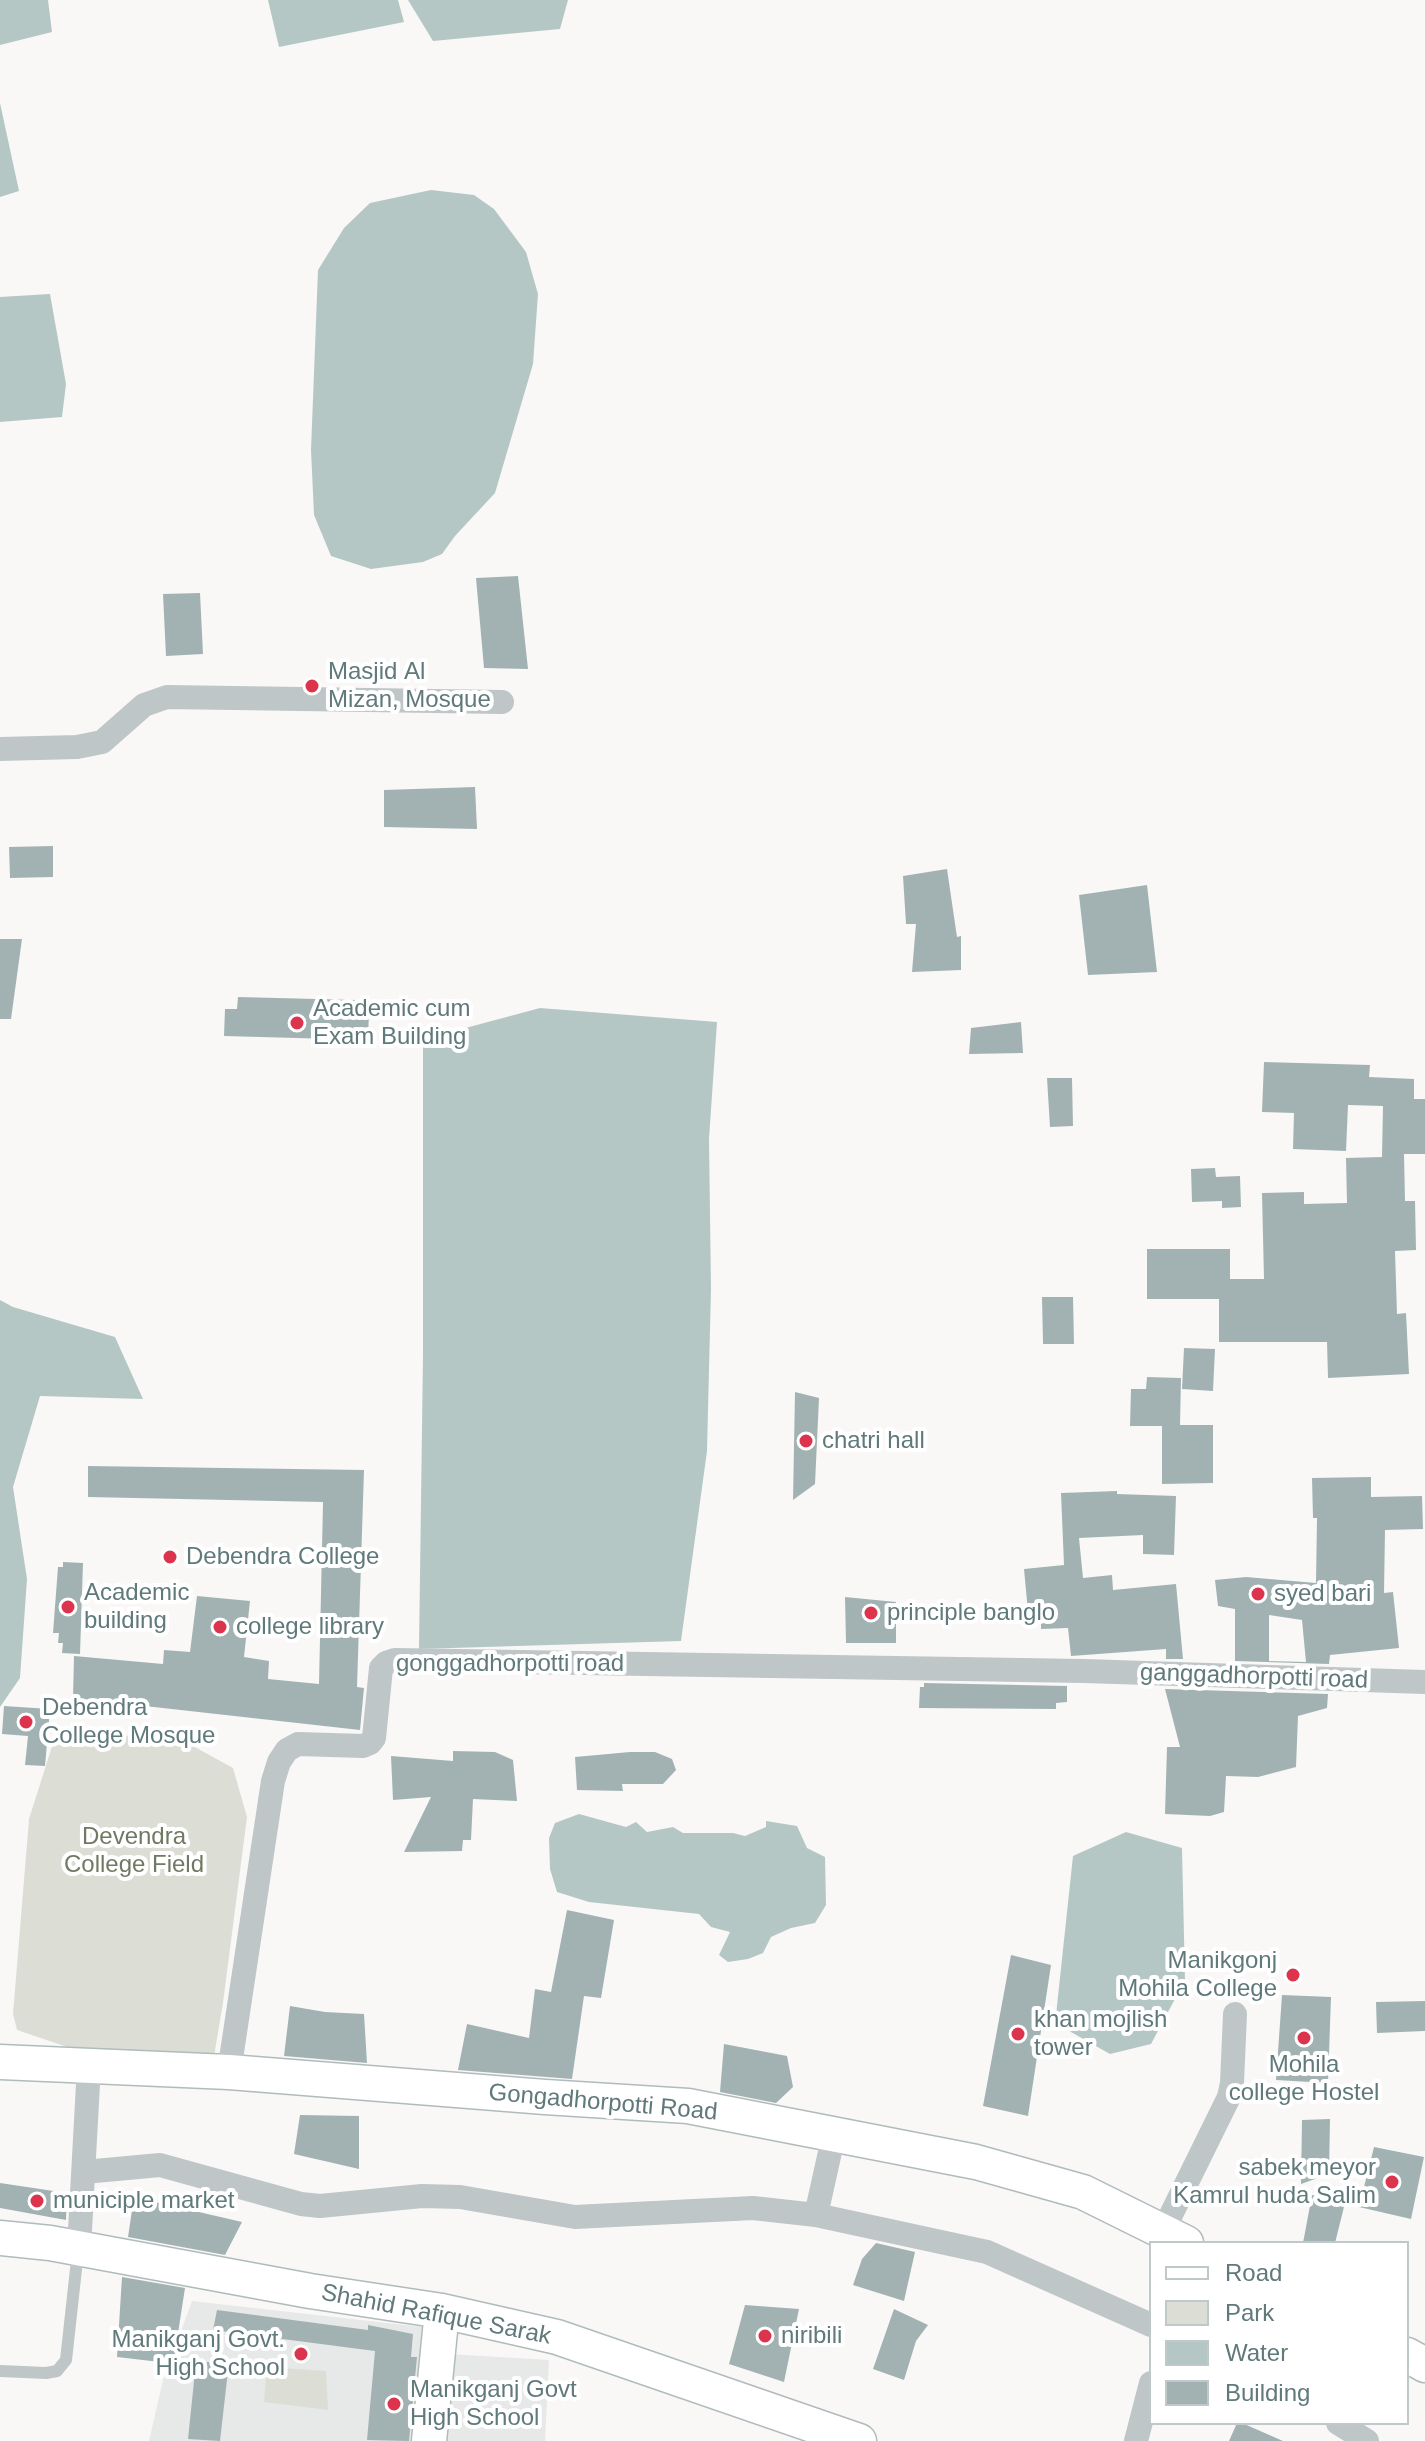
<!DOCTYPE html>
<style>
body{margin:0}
#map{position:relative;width:1425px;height:2441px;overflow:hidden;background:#f9f8f7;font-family:Helvetica,sans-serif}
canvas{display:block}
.legend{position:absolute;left:1149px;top:2241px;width:260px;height:184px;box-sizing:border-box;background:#fff;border:2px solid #bfc9ca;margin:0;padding:10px 14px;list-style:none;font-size:24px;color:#60797b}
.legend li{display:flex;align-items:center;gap:16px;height:40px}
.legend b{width:40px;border:2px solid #bfc9ca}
</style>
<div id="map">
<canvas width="1425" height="2441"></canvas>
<ul class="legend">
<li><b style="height:10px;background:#fff"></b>Road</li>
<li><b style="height:22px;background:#dcded6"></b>Park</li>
<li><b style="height:22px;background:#b5c7c5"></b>Water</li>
<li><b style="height:22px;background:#a2b2b2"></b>Building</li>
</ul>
</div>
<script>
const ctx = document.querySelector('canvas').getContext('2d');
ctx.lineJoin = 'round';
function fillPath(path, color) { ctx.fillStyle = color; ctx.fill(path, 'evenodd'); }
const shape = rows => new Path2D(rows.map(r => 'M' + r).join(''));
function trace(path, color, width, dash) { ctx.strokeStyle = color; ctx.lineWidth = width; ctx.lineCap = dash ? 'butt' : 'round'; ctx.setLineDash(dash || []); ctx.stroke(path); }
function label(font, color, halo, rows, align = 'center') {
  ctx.font = font + ' Helvetica,sans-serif'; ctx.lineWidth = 8; ctx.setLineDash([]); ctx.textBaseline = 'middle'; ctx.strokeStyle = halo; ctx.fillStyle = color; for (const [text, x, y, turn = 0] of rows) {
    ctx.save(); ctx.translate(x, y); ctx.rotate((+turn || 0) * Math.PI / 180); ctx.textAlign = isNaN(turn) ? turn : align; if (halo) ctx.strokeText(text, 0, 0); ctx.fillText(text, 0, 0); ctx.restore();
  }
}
fillPath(shape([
 [192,2301,432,2328,420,2441,149,2441,163,2380],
 [449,2354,549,2360,545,2441,443,2441]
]), '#e7e8e8');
fillPath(shape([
 [98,1733,184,1741,233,1768,247,1817,223,2003,214,2056,73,2049,17,2030,13,2014,29,1819,54,1740],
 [267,2367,326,2371,328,2410,264,2402]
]), '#dcded6');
fillPath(shape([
 [0,0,48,0,52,32,0,45],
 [268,0,398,0,404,22,279,47],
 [408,0,568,0,560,29,433,41],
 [0,103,19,191,0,197],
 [431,190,474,195,494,209,526,252,538,294,533,364,495,493,455,536,442,554,423,562,371,569,331,556,314,515,311,450,318,270,344,228,370,203],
 [50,294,66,384,62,417,0,422,0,297],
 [540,1008,717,1022,709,1139,711,1289,707,1451,681,1641,419,1649,423,1354,423,1045,447,1033],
 [0,1300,13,1307,115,1337,143,1399,40,1396,13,1487,27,1579,20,1678,0,1707],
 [579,1814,626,1827,636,1822,647,1832,673,1827,683,1833,733,1833,745,1836,766,1827,766,1821,797,1826,807,1848,825,1857,826,1905,815,1923,791,1928,771,1937,763,1953,748,1959,728,1962,719,1955,730,1932,711,1927,699,1914,589,1902,557,1892,550,1869,549,1838,555,1823],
 [1126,1832,1182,1848,1185,1980,1151,2044,1110,2054,1071,2032,1056,2015,1073,1856]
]), '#b5c7c5');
fillPath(shape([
 [518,576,528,669,484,668,476,578],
 [200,593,203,654,166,656,163,594],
 [475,787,477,829,384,827,384,790],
 [53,846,53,877,10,878,9,847],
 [947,869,957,937,961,936,961,970,912,972,916,924,906,924,903,876],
 [1147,885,1157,972,1088,975,1079,895],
 [0,939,22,939,11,1019,0,1019],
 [238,997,355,1000,355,1009,369,1010,368,1040,224,1036,225,1009,237,1009],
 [1021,1022,1023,1053,969,1054,971,1028],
 [1264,1062,1370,1065,1369,1077,1414,1079,1414,1099,1425,1099,1425,1154,1404,1154,1405,1201,1415,1201,1416,1250,1395,1251,1397,1314,1406,1313,1409,1374,1328,1378,1327,1342,1219,1342,1219,1299,1147,1299,1147,1249,1230,1249,1230,1279,1264,1279,1262,1193,1304,1192,1304,1204,1347,1203,1346,1158,1382,1157,1383,1106,1348,1105,1346,1151,1293,1149,1294,1113,1262,1112],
 [1047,1078,1072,1078,1073,1126,1050,1127],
 [1215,1168,1216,1177,1240,1176,1241,1207,1222,1208,1222,1201,1192,1202,1191,1169],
 [1042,1297,1073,1297,1074,1344,1043,1344],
 [1184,1348,1215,1349,1213,1391,1182,1389],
 [1147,1377,1181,1378,1180,1425,1213,1425,1213,1483,1162,1484,1162,1426,1130,1426,1131,1389,1146,1389],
 [795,1392,819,1398,815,1484,793,1500],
 [88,1466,364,1470,357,1687,364,1688,360,1730,73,1698,74,1656,163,1664,164,1650,190,1652,197,1596,250,1601,244,1657,269,1661,268,1679,319,1684,323,1502,88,1497],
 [1371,1477,1371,1497,1422,1496,1423,1529,1385,1530,1384,1593,1393,1592,1399,1648,1330,1655,1329,1664,1235,1661,1235,1609,1218,1606,1215,1580,1246,1577,1316,1583,1317,1518,1313,1518,1312,1478],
 [1269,1615,1302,1620,1306,1662,1269,1661],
 [1117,1491,1117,1494,1176,1496,1174,1555,1143,1554,1143,1535,1079,1538,1083,1578,1112,1575,1113,1590,1176,1584,1183,1659,1166,1659,1166,1649,1071,1656,1068,1628,1041,1629,1041,1610,1028,1612,1024,1569,1064,1565,1061,1493],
 [63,1562,83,1563,80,1654,62,1653,63,1643,58,1643,59,1633,53,1633,58,1567,63,1567],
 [845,1597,896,1602,896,1643,846,1643],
 [924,1683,1067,1686,1067,1702,1056,1703,1056,1709,919,1708,920,1687,924,1687],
 [1165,1689,1328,1694,1327,1708,1298,1716,1296,1767,1258,1777,1226,1776,1224,1812,1210,1816,1165,1814,1167,1747,1180,1747],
 [4,1706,50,1709,45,1766,25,1765,28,1736,2,1734],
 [453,1751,495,1752,513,1760,517,1801,473,1799,471,1840,463,1840,462,1851,404,1852,431,1797,393,1800,391,1756,453,1761],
 [630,1752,655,1752,672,1759,676,1770,663,1784,622,1784,623,1791,577,1790,575,1757],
 [567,1910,614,1920,601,1998,584,1996,572,2079,458,2070,467,2024,529,2038,535,1989,551,1992],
 [1011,1955,1051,1965,1028,2116,983,2106],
 [1282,1995,1331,1997,1328,2083,1276,2080],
 [1425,2001,1425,2031,1377,2033,1376,2002],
 [290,2006,325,2012,364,2014,367,2063,284,2056],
 [724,2044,787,2056,793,2087,776,2103,720,2092],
 [300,2115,359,2116,359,2169,294,2154],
 [1330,2119,1329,2174,1301,2184,1302,2120],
 [1374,2147,1424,2157,1411,2219,1359,2207],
 [0,2183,67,2193,66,2220,0,2208],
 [1312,2195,1345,2203,1335,2243,1303,2243],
 [134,2197,242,2222,225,2255,128,2237],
 [876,2243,915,2252,904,2301,853,2285,862,2259],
 [122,2277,185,2288,174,2359,160,2357,160,2362,117,2357],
 [745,2305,799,2309,784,2382,729,2364],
 [894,2309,928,2325,916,2341,904,2380,873,2369],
 [217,2310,368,2330,368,2325,413,2334,411,2357,417,2357,409,2441,367,2440,375,2351,213,2330],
 [196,2362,229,2362,220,2441,188,2439],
 [1237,2423,1242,2423,1283,2441,1229,2441]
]), '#a2b2b2');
const secondary = shape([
 [0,2062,229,2072,545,2097,688,2106,976,2162,1083,2192,1186,2243],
 [0,2238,50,2243,310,2291,442,2311,557,2337,859,2441],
 [1407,2355,1425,2365],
 [429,2441,442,2311]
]);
trace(secondary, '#b0bbbc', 37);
trace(shape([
 [0,2371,46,2373,57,2371,66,2360,78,2251]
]), '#bec6c7', 12);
trace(shape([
 [0,749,77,747,102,742,144,705,167,697,502,702],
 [229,2072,273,1781,279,1762,287,1750,298,1744,363,1746,370,1743,374,1738,381,1668,386,1663,395,1660,1084,1671,1425,1682],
 [84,2172,160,2165,301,2204,320,2206,422,2196,460,2197,575,2217,753,2208,816,2215,987,2252,1151,2325],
 [816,2215,834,2134],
 [1162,2233,1229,2097,1232,2083,1235,2014],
 [79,2248,89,2066],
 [1338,2423,1367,2441],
 [1136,2441,1151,2383]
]), '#bec6c7', 24);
trace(secondary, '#fff', 34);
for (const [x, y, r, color] of [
 [312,686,8,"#dc344c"],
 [297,1023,8,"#dc344c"],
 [806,1441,8,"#dc344c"],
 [170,1557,8,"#dc344c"],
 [1258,1594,8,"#dc344c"],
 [68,1607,8,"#dc344c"],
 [871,1613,8,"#dc344c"],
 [220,1627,8,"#dc344c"],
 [26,1722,8,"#dc344c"],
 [1293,1975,8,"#dc344c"],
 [1018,2034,8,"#dc344c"],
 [1304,2038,8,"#dc344c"],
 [1392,2182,8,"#dc344c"],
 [37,2201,8,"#dc344c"],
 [765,2336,8,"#dc344c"],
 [301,2354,8,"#dc344c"],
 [394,2404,8,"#dc344c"]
]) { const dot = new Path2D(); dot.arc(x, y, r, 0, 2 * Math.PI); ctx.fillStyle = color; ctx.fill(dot); trace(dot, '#fff', 3); }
label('24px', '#60797b', '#fff', [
 ["Masjid Al",328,672],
 ["Mizan, Mosque",328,700],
 ["Academic cum",313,1009],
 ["Exam Building",313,1037],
 ["chatri hall",822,1441],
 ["Debendra College",186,1557],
 ["Academic",84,1593],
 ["building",84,1621],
 ["syed bari",1274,1594],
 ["principle banglo",887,1613],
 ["college library",236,1627],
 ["Debendra",42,1708],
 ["College Mosque",42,1736],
 ["Manikgonj",1277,1961,"right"],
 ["Mohila College",1277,1989,"right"],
 ["khan mojlish",1034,2020],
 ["tower",1034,2048],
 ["Mohila",1304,2065,"center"],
 ["college Hostel",1304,2093,"center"],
 ["sabek meyor",1376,2168,"right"],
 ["Kamrul huda Salim",1376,2196,"right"],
 ["municiple market",53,2201],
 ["niribili",781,2336],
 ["Manikganj Govt.",285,2340,"right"],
 ["High School",285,2368,"right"],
 ["Manikganj Govt",410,2390],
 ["High School",410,2418]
], 'left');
label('24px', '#60797b', '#fff', [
 ["gonggadhorpotti road",510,1664],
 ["ganggadhorpotti road",1254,1677,2],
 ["Gongadhorpotti Road",603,2103,5],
 ["Shahid Rafique Sarak",436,2315,11]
]);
label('24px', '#707964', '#fff', [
 ["Devendra",134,1837],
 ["College Field",134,1865]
]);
</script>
